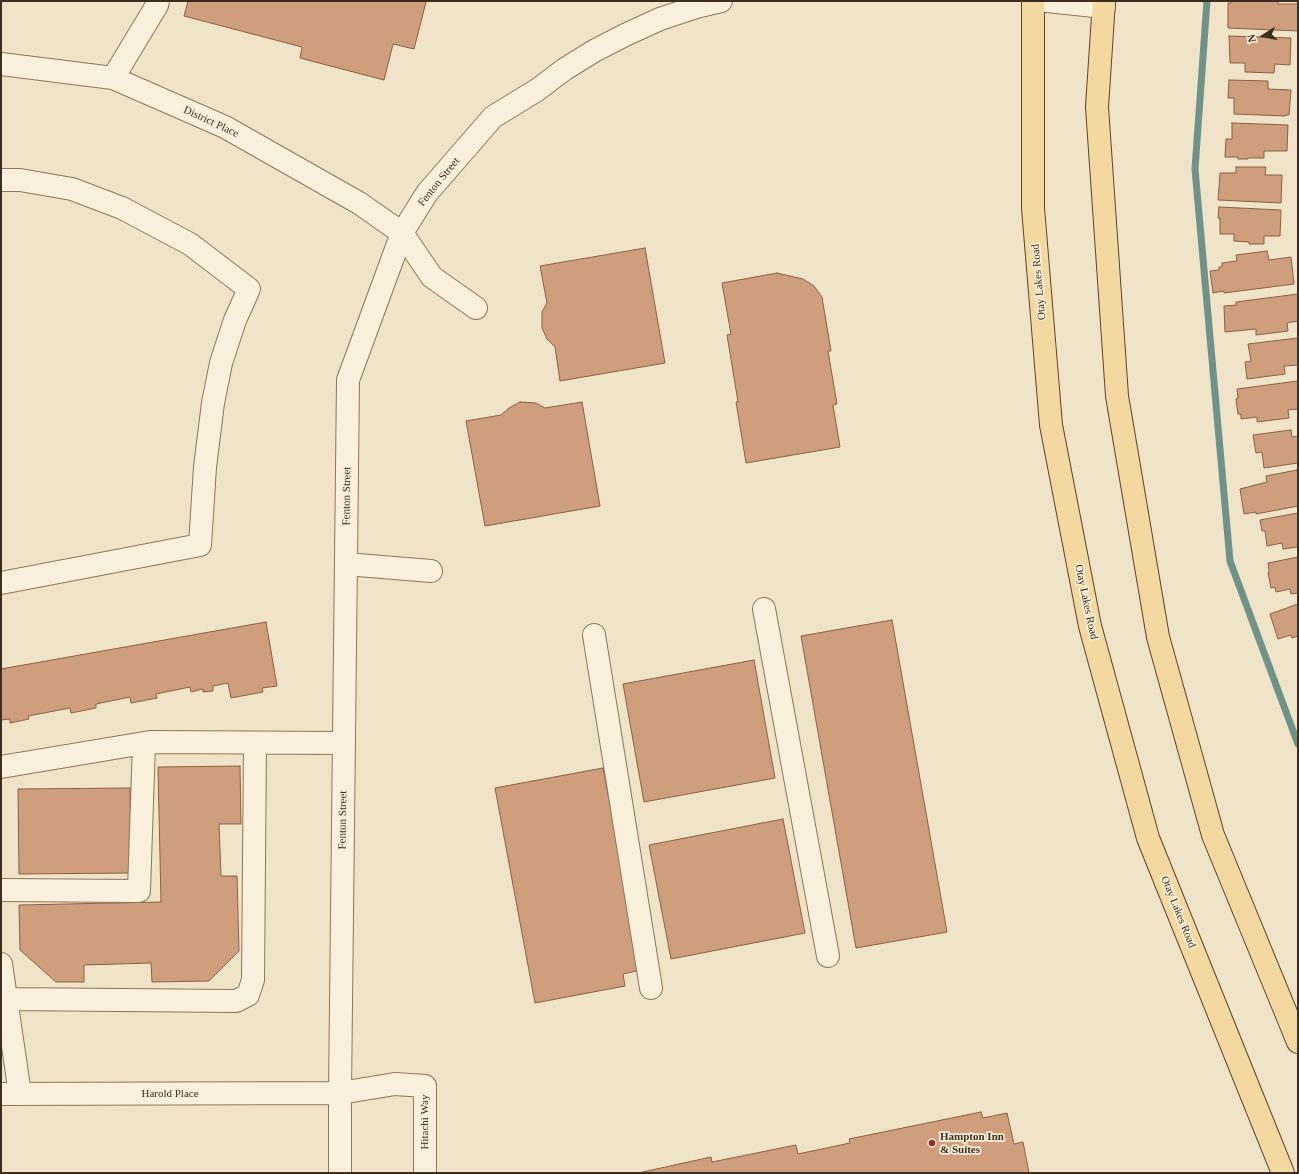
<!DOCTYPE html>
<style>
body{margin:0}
#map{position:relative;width:1299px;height:1174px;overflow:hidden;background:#f0e4c8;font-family:Georgia,serif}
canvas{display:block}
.frame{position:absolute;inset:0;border:2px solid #3d2e20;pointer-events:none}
.north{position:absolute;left:1243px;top:16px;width:40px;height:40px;-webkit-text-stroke:3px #f7eed8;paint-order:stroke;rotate:259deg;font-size:11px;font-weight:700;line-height:16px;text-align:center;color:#3d2e20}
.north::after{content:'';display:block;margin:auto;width:14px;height:18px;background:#3d2e20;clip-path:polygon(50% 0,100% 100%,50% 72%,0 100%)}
</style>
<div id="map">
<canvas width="1299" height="1174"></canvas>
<div class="frame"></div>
<div class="north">N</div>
</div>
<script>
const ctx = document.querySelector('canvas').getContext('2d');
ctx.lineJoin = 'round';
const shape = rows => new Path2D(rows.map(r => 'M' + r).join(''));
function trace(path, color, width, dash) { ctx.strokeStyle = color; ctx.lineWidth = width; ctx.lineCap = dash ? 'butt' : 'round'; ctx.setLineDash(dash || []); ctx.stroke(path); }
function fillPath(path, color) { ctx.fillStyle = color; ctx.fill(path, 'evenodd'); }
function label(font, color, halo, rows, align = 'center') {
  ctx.font = font + ' Georgia,serif'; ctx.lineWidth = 3.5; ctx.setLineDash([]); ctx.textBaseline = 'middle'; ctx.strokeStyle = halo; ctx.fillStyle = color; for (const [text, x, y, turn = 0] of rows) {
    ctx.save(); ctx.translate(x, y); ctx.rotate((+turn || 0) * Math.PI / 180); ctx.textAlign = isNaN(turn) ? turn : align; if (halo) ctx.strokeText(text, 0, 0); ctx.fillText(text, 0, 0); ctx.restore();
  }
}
trace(shape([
 [1207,1,1195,169,1230,561,1298,744]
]), '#6f938a', 7);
const building = shape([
 [188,1,424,1,426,2,414,49,393,44,384,80,300,58,302,47,184,16,188,1],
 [1231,1,1278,1,1278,4,1298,4,1298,31,1228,28,1228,3,1231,3,1231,1],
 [1229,36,1291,38,1290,65,1275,64,1274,73,1245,72,1245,63,1230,63,1229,36],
 [1229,80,1268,81,1268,89,1291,90,1289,115,1285,115,1285,116,1234,114,1234,98,1228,98,1229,80],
 [1232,123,1288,125,1287,151,1264,151,1264,158,1248,158,1248,159,1238,159,1238,157,1225,157,1226,139,1232,139,1232,123],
 [1236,167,1266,167,1265,175,1282,175,1281,203,1218,200,1220,173,1236,173,1236,167],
 [1219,207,1281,210,1280,236,1264,236,1264,244,1249,244,1249,242,1234,241,1234,234,1220,234,1220,218,1218,218,1219,207],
 [645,248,665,363,560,381,555,347,547,339,542,328,542,312,547,303,540,266,645,248],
 [1267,251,1269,260,1291,257,1294,284,1224,293,1224,291,1213,293,1210,271,1219,270,1219,267,1222,267,1222,263,1237,261,1236,255,1267,251],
 [777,273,803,279,814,286,822,297,831,351,828,351,837,404,833,405,840,447,746,463,736,402,738,402,727,335,731,334,722,283,777,273],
 [1298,294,1298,321,1287,323,1288,331,1256,335,1256,329,1225,332,1224,306,1236,305,1236,302,1298,294],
 [1298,338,1298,365,1284,366,1285,374,1247,379,1245,362,1251,361,1248,344,1298,338],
 [1298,381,1298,409,1288,410,1289,418,1257,422,1257,417,1241,419,1241,414,1238,414,1236,399,1238,398,1237,389,1298,381],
 [520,402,536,403,545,408,582,402,600,506,485,526,466,421,501,415,509,408,520,402],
 [1291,430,1292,437,1298,436,1298,463,1264,468,1262,452,1256,453,1253,435,1291,430],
 [1297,470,1298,477,1298,506,1256,514,1256,512,1244,514,1240,489,1267,482,1266,476,1297,470],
 [1298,513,1298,549,1297,547,1283,549,1282,543,1267,546,1265,531,1262,531,1260,520,1298,513],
 [1298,557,1298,593,1291,594,1290,589,1276,592,1275,587,1271,588,1268,573,1269,572,1268,563,1298,557],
 [1298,604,1298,636,1292,638,1291,635,1278,639,1270,614,1298,604],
 [892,620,947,932,856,948,801,636,892,620],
 [266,622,277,686,262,688,263,692,231,698,228,683,213,686,213,691,203,692,203,689,191,692,190,687,156,694,157,698,131,703,130,697,96,704,96,708,71,713,70,708,28,716,29,719,10,723,10,719,1,720,1,669,266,622],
 [754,660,775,778,644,802,623,684,754,660],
 [240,766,241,824,219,824,221,876,237,876,239,951,209,981,152,982,151,963,84,965,84,982,56,982,20,950,19,905,161,902,158,767,240,766],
 [603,768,641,970,623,974,625,986,535,1003,495,788,603,768],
 [130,788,131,873,19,874,18,789,130,788],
 [783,819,805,933,671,959,649,845,783,819],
 [981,1112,983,1118,1007,1113,1014,1144,1023,1142,1029,1173,638,1173,711,1157,712,1162,796,1145,798,1154,850,1143,849,1139,981,1112]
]);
fillPath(building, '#cf9f7d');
trace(building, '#8d5f41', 1);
const minor = shape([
 [1047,1,1104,7],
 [1,64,113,78,225,127,359,203,402,233,432,277,476,308],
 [113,78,157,5,158,1],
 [1,180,20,180,72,189,122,208,190,244,249,289,235,320,221,363,213,403,205,467,200,545,1,583],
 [346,564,431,571],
 [764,609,828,956],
 [594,635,651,988],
 [1,767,150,742,344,743],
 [1,890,139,891,144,743],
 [1,964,20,1094],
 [6,999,236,1001,248,995,253,980,255,743],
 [1,1094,340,1093,395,1084,425,1086,425,1173],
 [340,1173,340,1093,348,380,402,233,427,193,493,117,537,90,565,69,594,51,625,35,660,19,696,7,721,1]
]);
const major = shape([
 [1033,1,1033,208,1051,425,1090,626,1148,838,1283,1173],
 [1104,1,1097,107,1117,396,1158,637,1213,835,1298,1042]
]);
trace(minor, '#8d765c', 24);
trace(major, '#5b4430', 24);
trace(minor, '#faf1dc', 22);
trace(major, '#f3d9a0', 22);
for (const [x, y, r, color] of [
 [932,1143,4,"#9e2a2b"]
]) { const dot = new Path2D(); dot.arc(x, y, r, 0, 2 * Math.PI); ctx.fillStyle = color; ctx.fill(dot); trace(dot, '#f7eed8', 1.5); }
label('11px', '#3d2e20', '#f7eed8', [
 ["District Place",211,122,25],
 ["Fenton Street",439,182,-51],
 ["Otay Lakes Road",1039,282,-95],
 ["Fenton Street",347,496,-89],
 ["Otay Lakes Road",1086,602,78],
 ["Fenton Street",343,820,-89],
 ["Otay Lakes Road",1178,912,68],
 ["Harold Place",170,1094],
 ["Hitachi Way",425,1122,-90]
]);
label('bold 11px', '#3d2e20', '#f7eed8', [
 ["Hampton Inn",940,1137],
 ["& Suites",940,1150]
], 'left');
</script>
